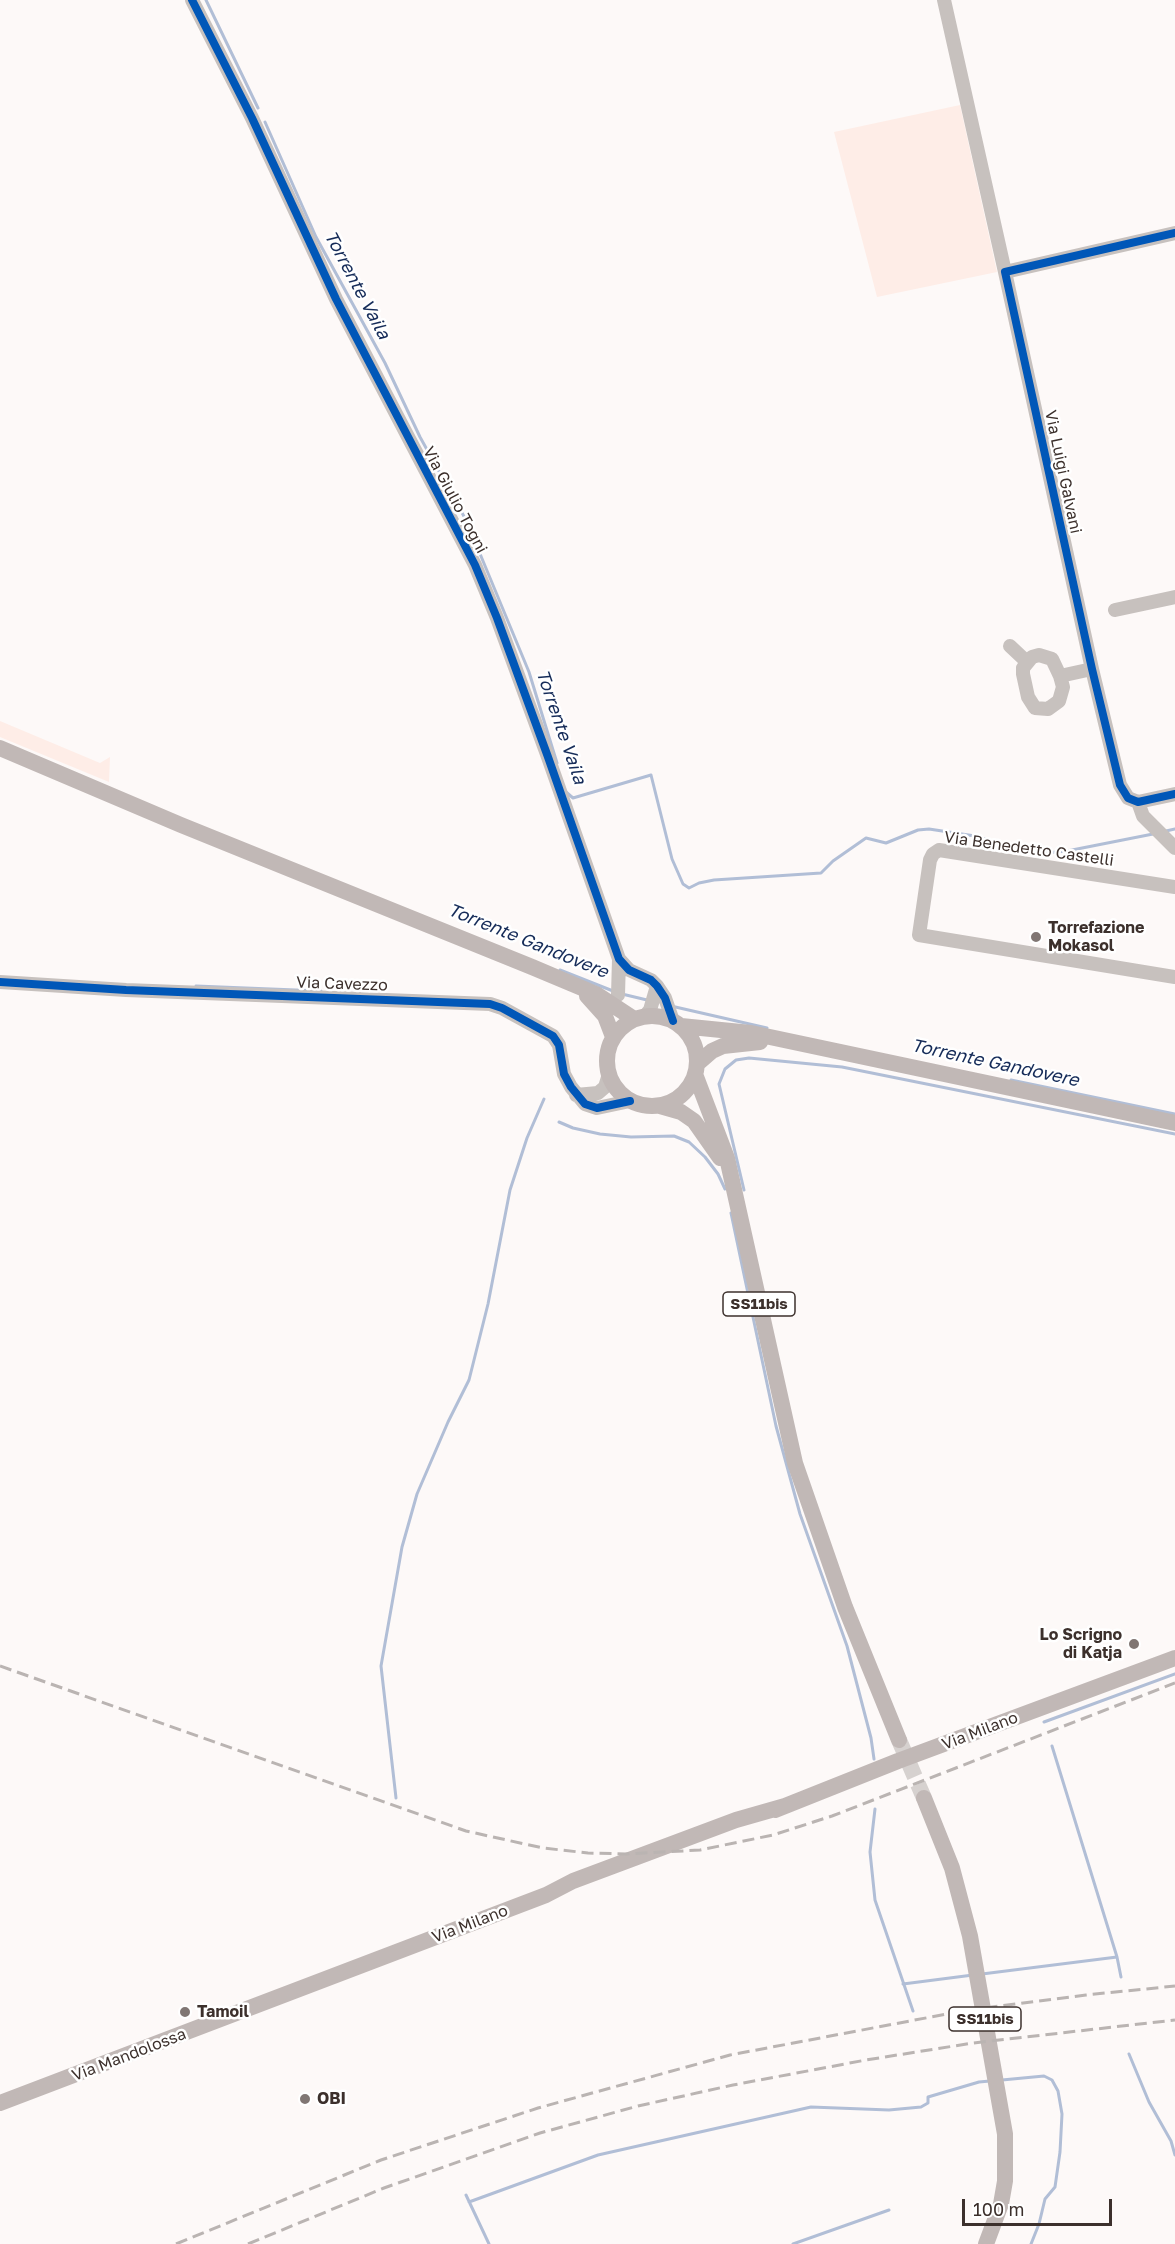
<!DOCTYPE html>
<style>
body{margin:0}
#map{position:relative;width:1175px;height:2244px;overflow:hidden;background:#fdf9f8;font-family:"Golos Text",sans-serif}
canvas{display:block}
.scale{position:absolute;left:962px;top:2199px;width:150px;height:27px;box-sizing:border-box;border:3px solid #3c302c;border-top:0;padding-left:8px;font-size:18px;line-height:21px;white-space:nowrap;color:#3c302c;-webkit-text-stroke:4px #fff;paint-order:stroke}
</style>
<div id="map">
<canvas width="1175" height="2244"></canvas>
<div class="scale">100 m</div>
</div>
<script>
const ctx = document.querySelector('canvas').getContext('2d');
ctx.lineJoin = 'round';
function fillPath(path, color) { ctx.fillStyle = color; ctx.fill(path, 'evenodd'); }
const shape = rows => new Path2D(rows.map(r => 'M' + r).join(''));
function trace(path, color, width, dash) { ctx.strokeStyle = color; ctx.lineWidth = width; ctx.lineCap = dash ? 'butt' : 'round'; ctx.setLineDash(dash || []); ctx.stroke(path); }
function label(font, color, halo, rows, align = 'center') {
  ctx.font = font + ' "Golos Text",sans-serif'; ctx.lineWidth = 5; ctx.setLineDash([]); ctx.textBaseline = 'middle'; ctx.strokeStyle = halo; ctx.fillStyle = color; for (const [text, x, y, turn = 0] of rows) {
    ctx.save(); ctx.translate(x, y); ctx.rotate((+turn || 0) * Math.PI / 180); ctx.textAlign = isNaN(turn) ? turn : align; if (halo) ctx.strokeText(text, 0, 0); ctx.fillText(text, 0, 0); ctx.restore();
  }
}
fillPath(shape([
 [960,105,997,272,877,297,834,132],
 [0,721,100,763,110,757,109,782,0,737]
]), '#feede7');
trace(shape([
 [206,0,258,108],
 [265,122,316,237,385,363,420,437,466,520,529,672,557,763],
 [566,792,573,798,651,775,672,859,683,884,689,888,699,883,714,880,821,873,833,861,866,838,886,843,918,830,929,829,975,836,1019,850,1045,853,1067,851,1153,834],
 [1166,831,1175,829],
 [560,970,613,991],
 [196,986,321,991],
 [622,994,647,1000],
 [671,1006,767,1028],
 [1011,1080,1175,1114],
 [559,1122,573,1128,600,1134,631,1137,674,1136,689,1142,705,1157,718,1174,725,1189],
 [744,1190,719,1084,725,1069,736,1060,749,1058,842,1067,1175,1134],
 [731,1213,776,1426,800,1514,847,1646,871,1738,874,1759],
 [1044,1722,1175,1674],
 [1052,1746,1117,1957,1121,1977],
 [396,1798,381,1666,402,1547,417,1494,448,1422,469,1380,488,1304,510,1190,527,1138,544,1099],
 [875,1809,870,1852,875,1900,913,2011],
 [982,1974,1117,1957],
 [903,1984,973,1975],
 [1129,2054,1149,2102,1171,2141,1175,2155],
 [1002,2080,1044,2076,1052,2080,1058,2091,1062,2114,1060,2152,1055,2187,1045,2199,1039,2224,1031,2244],
 [466,2195,489,2244],
 [469,2202,598,2155,811,2107,889,2110,921,2107,928,2103,928,2097,979,2082,990,2081],
 [793,2244,889,2210]
]), '#b1bed6', 3);
trace(shape([
 [899,1740,924,1798]
]), '#d6d1cf', 16, [16, 8]);
trace(shape([
 [192,0,252,118,336,299,475,565,497,618,548,757,619,959,629,970,651,980,657,986,665,998,673,1021],
 [944,0,1005,272],
 [1175,233,1005,272,1092,669,1120,785,1128,798,1138,802,1175,794],
 [1115,610,1175,597],
 [1010,646,1027,662],
 [1060,676,1063,687,1059,701,1048,709,1035,708,1028,697,1023,674,1023,668,1032,657,1039,655,1052,659,1060,676,1092,669],
 [1138,802,1143,816,1175,848],
 [1175,887,939,850,933,854,930,860,919,935,1175,977],
 [0,982,126,990,490,1004,502,1008,553,1036,559,1045,564,1074,571,1087,585,1104,597,1108,630,1101],
 [618,995,619,959],
 [645,1016,650,1010,657,986],
 [576,1095,598,1093,605,1087,609,1074]
]), '#c7c1be', 14);
trace(shape([
 [0,748,181,825,532,967,596,994,634,1019],
 [587,996,605,1016,613,1037],
 '607 1061a45 45 0 1 1 90 0a45 45 0 1 1-90 0Z',
 [681,1026,751,1033,1175,1123],
 [697,1064,712,1051,723,1046,760,1042],
 [695,1074,727,1158,795,1463,845,1607,899,1740],
 [660,1106,681,1112,694,1121,720,1158],
 [924,1798,952,1868,970,1936,1005,2134,1005,2181,1001,2204,986,2244],
 [775,1810,898,1761,1175,1658],
 [0,2103,546,1895,573,1881,736,1820,785,1806]
]), '#c1b8b6', 16);
trace(shape([
 [0,1666,466,1831,543,1848,588,1853,626,1854,700,1850,773,1835,832,1816,1175,1683],
 [176,2244,381,2160,538,2108,730,2055,968,2010,1086,1995,1175,1986],
 [248,2244,384,2188,540,2133,638,2106,733,2085,866,2060,973,2043,1175,2020]
]), '#bab4b2', 3, [12, 6]);
trace(shape([
 [192,0,252,118,336,299,475,565,497,618,548,757,619,959,629,970,651,980,657,986,665,998,673,1021],
 [1175,233,1005,272,1092,669,1120,785,1128,798,1138,802,1175,794],
 [0,982,126,990,490,1004,502,1008,553,1036,559,1045,564,1074,571,1087,585,1104,597,1108,630,1101]
]), '#0057b8', 8);
for (const [x, y, r, color] of [
 [1036,937,6,"#807673"],
 [1134,1644,6,"#807673"],
 [185,2012,6,"#807673"],
 [305,2099,6,"#807673"]
]) { const dot = new Path2D(); dot.arc(x, y, r, 0, 2 * Math.PI); ctx.fillStyle = color; ctx.fill(dot); trace(dot, '#fff', 2); }
for (const [x, y, w] of [
 [759,1304,72],
 [985,2019,72]
]) { const box = new Path2D(); box.roundRect(x - w / 2, y - 12, w, 24, 4.5); ctx.fillStyle = '#fff'; ctx.fill(box); trace(box, '#3c302c', 1.5); }
label('bold 15px', '#3c302c', null, [
 ["SS11bis",759,1304],
 ["SS11bis",985,2019]
]);
label('16px', '#3c302c', '#fff', [
 ["Via Luigi Galvani",1063,472,78],
 ["Via Giulio Togni",455,500,62],
 ["Via Benedetto Castelli",1029,849,8],
 ["Via Cavezzo",342,984,2],
 ["Via Milano",980,1731,-21],
 ["Via Milano",470,1924,-21],
 ["Via Mandolossa",129,2055,-21]
]);
label('bold 16px', '#3c302c', '#fff', [
 ["Torrefazione",1048,928],
 ["Mokasol",1048,946],
 ["Lo Scrigno",1122,1635,"right"],
 ["di Katja",1122,1653,"right"],
 ["Tamoil",197,2012],
 ["OBI",317,2099]
], 'left');
label('italic 18px', '#162c59', '#fff', [
 ["Torrente Vaila",357,285,62],
 ["Torrente Vaila",561,727,71],
 ["Torrente Gandovere",528,941,22],
 ["Torrente Gandovere",995,1063,12]
]);
</script>
